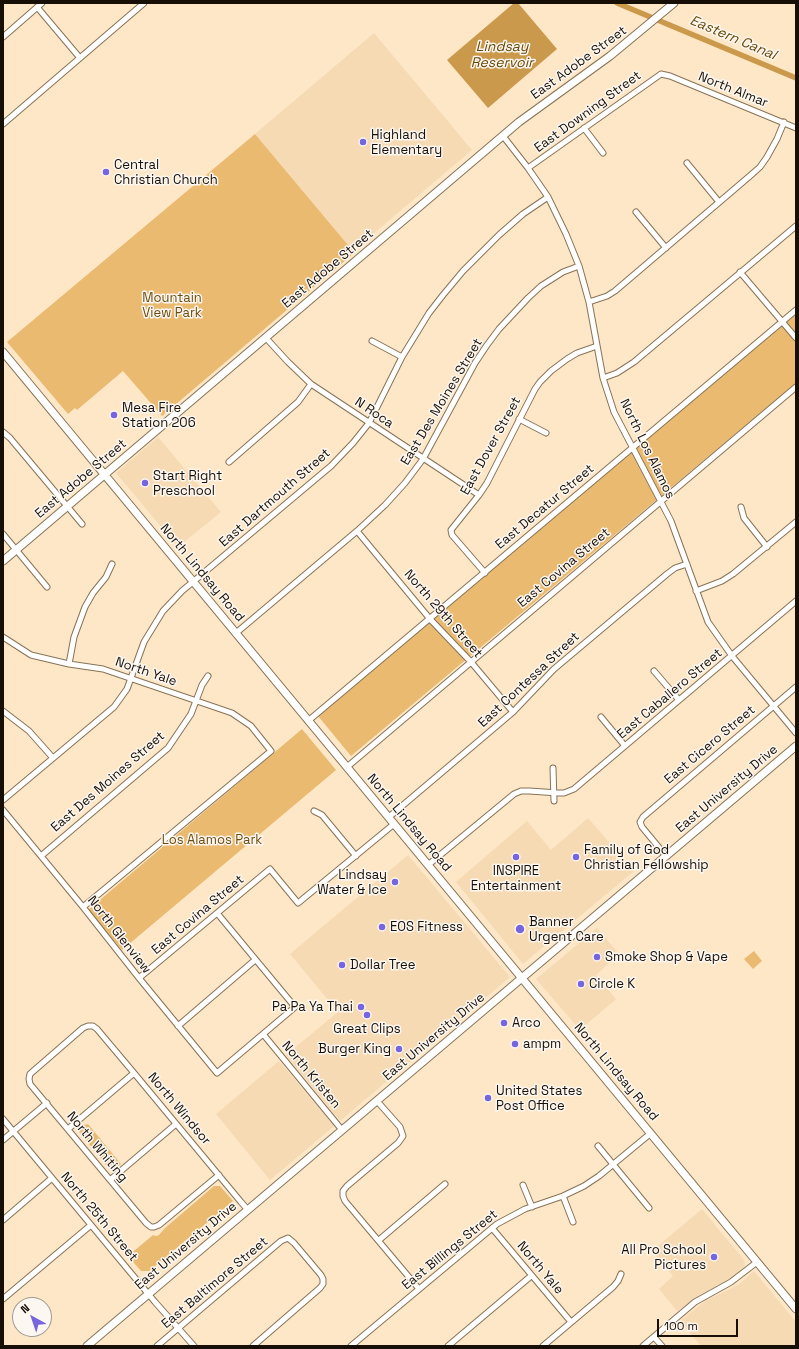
<!DOCTYPE html>
<style>
body{margin:0}
#map{position:relative;width:799px;height:1349px;overflow:hidden;background:#fee7c7;font-family:"Space Grotesk",sans-serif}
canvas{display:block}
.frame{position:absolute;inset:0;border:4px solid #170f05;pointer-events:none}
.north{position:absolute;left:12px;top:1297px;width:40px;height:40px;box-sizing:border-box;background:#fcf7f1;border:1px solid #a09a93;border-radius:50%;rotate:320deg;font-size:11px;font-weight:700;line-height:16px;text-align:center;color:#170f05}
.north::after{content:'';display:block;margin:auto;width:14px;height:18px;background:#7765e0;clip-path:polygon(50% 0,100% 100%,50% 72%,0 100%)}
.scale{position:absolute;left:657px;top:1319px;width:81px;height:18px;box-sizing:border-box;border:2px solid #170f05;border-top:0;padding-left:5px;font-size:12px;line-height:14px;white-space:nowrap;color:#170f05;-webkit-text-stroke:3px #fcf7f1;paint-order:stroke}
</style>
<div id="map">
<canvas width="799" height="1349"></canvas>
<div class="frame"></div>
<div class="north">N</div>
<div class="scale">100 m</div>
</div>
<script>
const ctx = document.querySelector('canvas').getContext('2d');
ctx.lineJoin = 'round';
function fillPath(path, color) { ctx.fillStyle = color; ctx.fill(path, 'evenodd'); }
const shape = rows => new Path2D(rows.map(r => 'M' + r).join(''));
function trace(path, color, width, dash) { ctx.strokeStyle = color; ctx.lineWidth = width; ctx.lineCap = dash ? 'butt' : 'round'; ctx.setLineDash(dash || []); ctx.stroke(path); }
function label(font, color, halo, rows, align = 'center') {
  ctx.font = font + ' "Space Grotesk",sans-serif'; ctx.lineWidth = 3; ctx.setLineDash([]); ctx.textBaseline = 'middle'; ctx.strokeStyle = halo; ctx.fillStyle = color; for (const [text, x, y, turn = 0] of rows) {
    ctx.save(); ctx.translate(x, y); ctx.rotate((+turn || 0) * Math.PI / 180); ctx.textAlign = isNaN(turn) ? turn : align; if (halo) ctx.strokeText(text, 0, 0); ctx.fillText(text, 0, 0); ctx.restore();
  }
}
fillPath(shape([
 [374,33,472,150,353,251,255,134],
 [158,437,221,512,178,547,116,473],
 [588,818,634,871,523,964,456,882,527,821,551,850],
 [408,855,510,977,340,1121,286,1055,338,1012,290,954],
 [597,928,619,954,596,975,616,999,580,1030,536,979],
 [279,1061,334,1126,270,1180,216,1114],
 [702,1209,744,1260,745,1265,744,1267,733,1277,701,1294,677,1311,659,1289,673,1276,652,1251],
 [754,1271,796,1322,796,1346,701,1346,680,1321,705,1301,738,1285]
]), '#f5dab4');
fillPath(shape([
 [255,134,353,251,354,253,162,416,123,371,77,410,75,408,68,414,7,342],
 [796,314,796,383,351,756,318,716],
 [302,729,336,770,122,950,88,910],
 [754,951,762,961,753,969,744,959],
 [84,1124,85,1125,88,1124,121,1164,113,1170,109,1169,77,1129],
 [214,1186,220,1186,233,1201,149,1271,141,1271,128,1256,153,1235,156,1236,159,1235,165,1228]
]), '#eaba71');
fillPath(shape([
 [514,3,518,3,557,49,488,108,447,60]
]), '#cb994b');
trace(shape([
 [617,3,796,78]
]), '#cb994b', 5.5);
const street = shape([
 [37,7,80,58],
 [3,37,42,3],
 [3,124,144,3],
 [584,128,603,153],
 [503,136,528,168,548,197,566,234,579,266,589,302,603,378,614,412,671,521,708,622,732,656,796,733],
 [687,163,719,202],
 [528,168,661,74,670,76,796,128],
 [636,212,666,248],
 [740,272,796,338],
 [589,302,607,296,615,291,751,175,760,167,767,157,777,139,784,122],
 [266,338,288,362,311,384,479,495],
 [372,341,402,357],
 [603,378,617,373,634,362,796,226],
 [519,419,546,433],
 [3,432,10,438,82,524],
 [229,462,298,402,311,384],
 [741,507,744,518,767,547],
 [357,531,430,619,471,662,513,712],
 [3,534,47,587],
 [485,573,452,535,451,530,479,495,487,483,535,389,540,382,551,371,567,359,577,353,597,346],
 [696,591,722,581,733,574,796,522],
 [236,633,357,531,385,505,405,483,423,459,475,363,487,345,499,329,528,298,541,286,563,272,579,266],
 [3,637,31,655,69,664,103,669,232,713,251,726,271,751,83,907],
 [69,664,74,637,85,607,93,593,106,577,112,564],
 [654,671,679,700],
 [3,711,29,731,53,758],
 [601,717,625,746],
 [308,721,796,310],
 [347,767,796,387],
 [553,768,554,801],
 [3,800,114,707,127,689,144,642,163,611,182,591,331,466,353,443,369,423,402,357,429,313,443,295,463,271,499,235,523,214,548,197],
 [3,810,83,907,139,978,217,1073,295,1007,217,913],
 [314,811,322,815,356,856],
 [389,817,513,712,554,669,667,574,675,568,687,564],
 [41,856,168,748,191,714,202,685,208,676],
 [666,856,642,827,640,822,643,817,796,687],
 [428,865,514,794,521,791,529,791,559,793,564,793,574,789,796,601],
 [139,978,270,869,298,903,394,824],
 [178,1026,255,960],
 [263,1034,342,1130],
 [377,1101,400,1127,403,1136,398,1143,347,1186,343,1191,343,1196,345,1201,419,1289],
 [3,1119,155,1302,194,1346],
 [68,1129,134,1073],
 [3,1140,47,1103],
 [598,1146,649,1208],
 [219,1175,159,1225,154,1227,151,1227,146,1223,30,1084,29,1079,30,1074,83,1028,88,1026,93,1026,97,1029,134,1073,241,1202,248,1210],
 [110,1180,176,1124],
 [523,1185,532,1207],
 [563,1196,573,1222],
 [3,1220,52,1178],
 [492,1228,571,1322],
 [379,1240,445,1184],
 [3,1299,91,1225],
 [654,1337,662,1346],
 [157,1346,281,1241,288,1238,294,1243,321,1275,323,1279,323,1284,320,1288,253,1346],
 [351,1346,497,1224,525,1209,563,1196,584,1186,599,1176,651,1133],
 [448,1346,531,1276],
 [543,1346,613,1287,618,1281,621,1274],
 [643,1346,695,1302,731,1282,757,1262]
]);
const secondary = shape([
 [3,352,796,1309],
 [3,561,519,122,610,56,674,3],
 [87,1346,796,746]
]);
trace(street, '#877356', 7);
trace(secondary, '#877356', 9);
trace(street, '#fff', 5);
trace(secondary, '#fff', 7);
for (const [x, y, r, color] of [
 [363,142,4,"#7765e0"],
 [106,172,4,"#7765e0"],
 [114,415,4,"#7765e0"],
 [145,483,4,"#7765e0"],
 [516,857,4,"#7765e0"],
 [576,857,4,"#7765e0"],
 [395,882,4,"#7765e0"],
 [382,927,4,"#7765e0"],
 [520,929,5,"#7765e0"],
 [597,957,4,"#7765e0"],
 [342,965,4,"#7765e0"],
 [581,984,4,"#7765e0"],
 [361,1007,4,"#7765e0"],
 [367,1015,4,"#7765e0"],
 [504,1023,4,"#7765e0"],
 [515,1044,4,"#7765e0"],
 [399,1049,4,"#7765e0"],
 [488,1098,4,"#7765e0"],
 [714,1257,4,"#7765e0"]
]) { const dot = new Path2D(); dot.arc(x, y, r, 0, 2 * Math.PI); ctx.fillStyle = color; ctx.fill(dot); trace(dot, '#fcf7f1', 1.5); }
label('13px', '#170f05', '#fcf7f1', [
 ["East Adobe Street",579,63,-36],
 ["North Almar",733,90,22],
 ["East Downing Street",588,112,-36],
 ["East Adobe Street",328,269,-40],
 ["East Des Moines Street",442,402,-59],
 ["N Roca",374,413,34],
 ["East Dover Street",491,446,-61],
 ["North Los Alamos",647,449,64],
 ["East Adobe Street",81,479,-40],
 ["East Dartmouth Street",275,498,-41],
 ["East Decatur Street",545,507,-40],
 ["East Covina Street",564,568,-40],
 ["North Lindsay Road",202,573,50],
 ["North 29th Street",443,614,49],
 ["North Yale",146,672,19],
 ["East Contessa Street",529,680,-43],
 ["East Caballero Street",670,694,-40],
 ["East Cicero Street",710,745,-40],
 ["East Des Moines Street",108,782,-41],
 ["East University Drive",727,789,-40],
 ["North Lindsay Road",409,823,50],
 ["East Covina Street",198,915,-40],
 ["North Glenview",119,935,52],
 ["East University Drive",434,1037,-40],
 ["North Lindsay Road",616,1072,50],
 ["North Kristen",311,1075,50],
 ["North Windsor",179,1109,50],
 ["North Whiting",97,1147,50],
 ["North 25th Street",99,1217,50],
 ["East University Drive",186,1246,-40],
 ["East Billings Street",450,1250,-39],
 ["North Yale",540,1268,50],
 ["East Baltimore Street",215,1283,-40]
]);
label('13px', '#170f05', '#fcf7f1', [
 ["Highland",371,135],
 ["Elementary",371,150],
 ["Central",114,165],
 ["Christian Church",114,180],
 ["Mesa Fire",122,408],
 ["Station 206",122,423],
 ["Start Right",153,476],
 ["Preschool",153,491],
 ["Family of God",584,850],
 ["Christian Fellowship",584,865],
 ["INSPIRE",516,871,"center"],
 ["Entertainment",516,886,"center"],
 ["Lindsay",387,875,"right"],
 ["Water & Ice",387,890,"right"],
 ["Banner",529,922],
 ["Urgent Care",529,937],
 ["EOS Fitness",390,927],
 ["Smoke Shop & Vape",605,957],
 ["Dollar Tree",350,965],
 ["Circle K",589,984],
 ["Pa Pa Ya Thai",353,1007,"right"],
 ["Arco",512,1023],
 ["Great Clips",367,1029,"center"],
 ["ampm",523,1044],
 ["Burger King",391,1049,"right"],
 ["United States",496,1091],
 ["Post Office",496,1106],
 ["All Pro School",706,1250,"right"],
 ["Pictures",706,1265,"right"]
], 'left');
label('13px', '#6e4c10', '#fcf7f1', [
 ["Mountain",172,298],
 ["View Park",172,313],
 ["Los Alamos Park",212,840]
]);
label('italic 14px', '#684605', '#fcf7f1', [
 ["Eastern Canal",733,38,23],
 ["Lindsay",502,47],
 ["Reservoir",502,63]
]);
</script>
